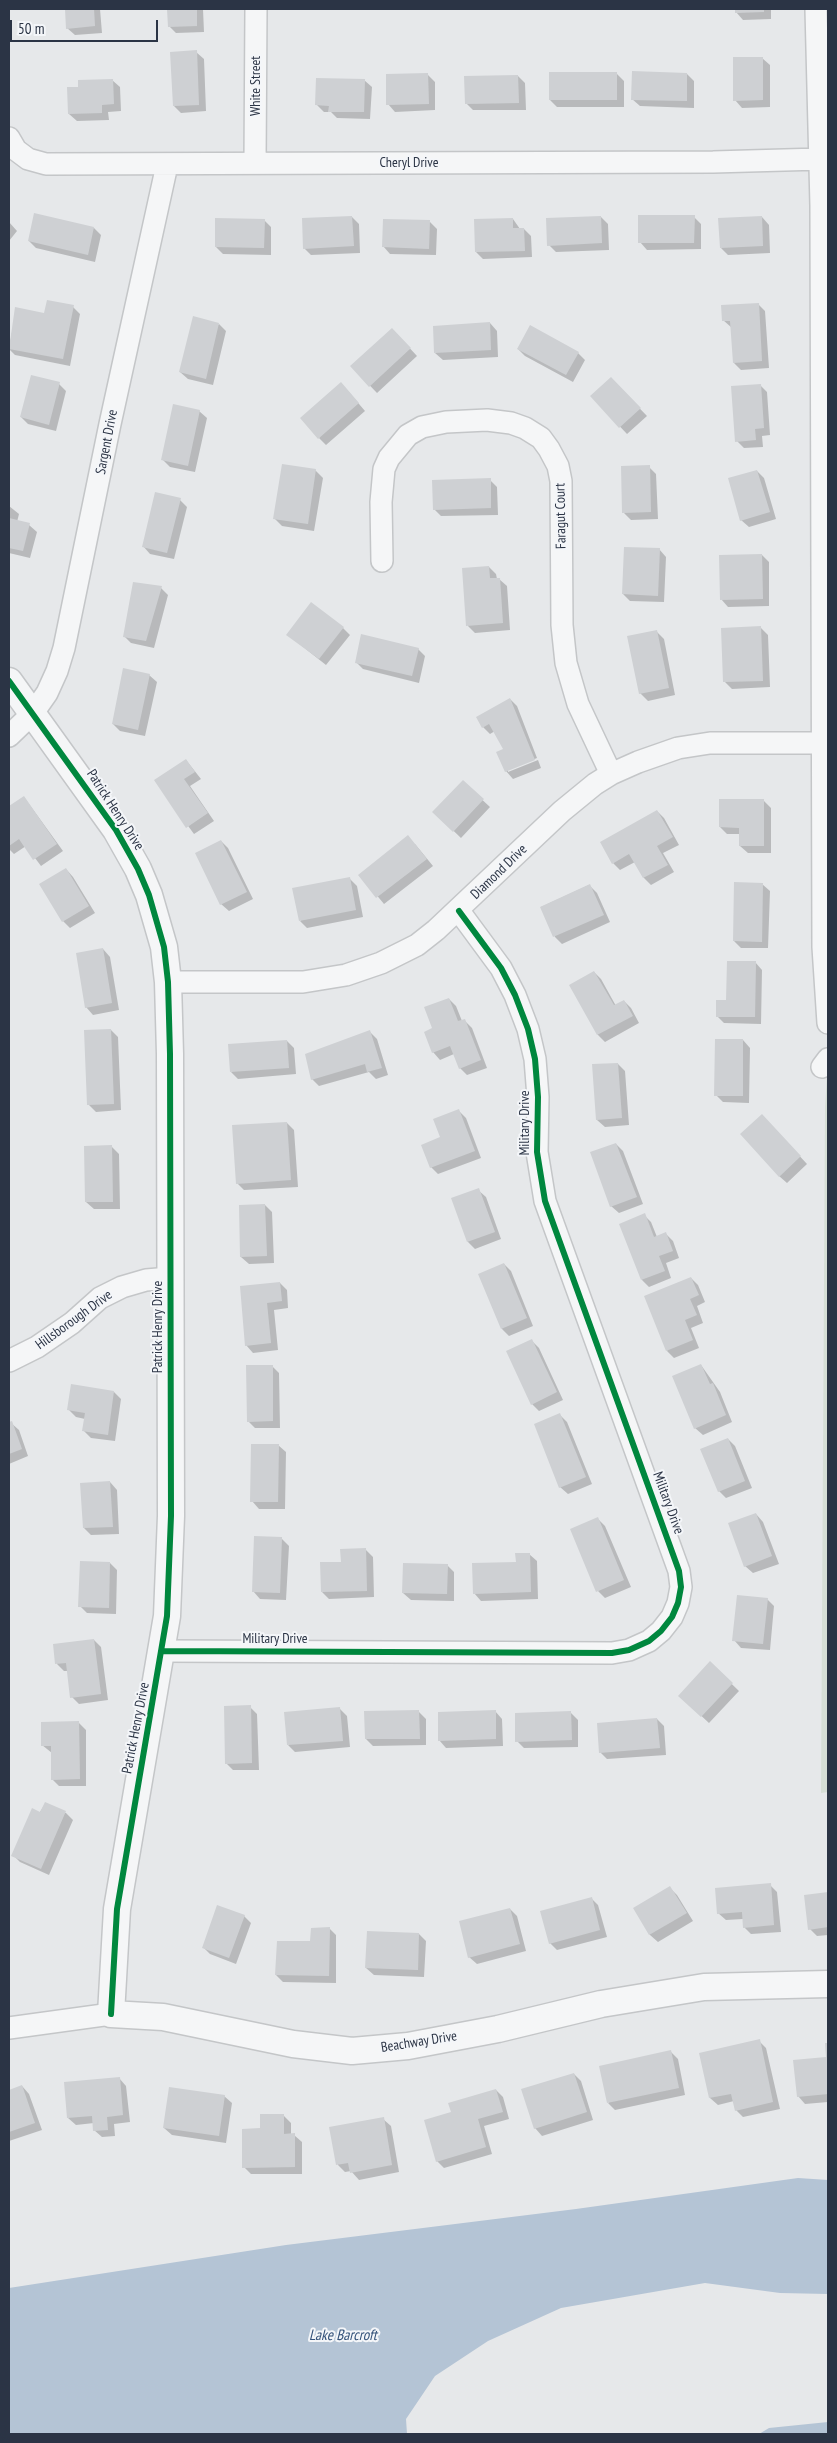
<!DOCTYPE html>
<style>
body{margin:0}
#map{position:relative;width:837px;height:2443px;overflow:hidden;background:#e6e8ea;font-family:"PT Sans Narrow",sans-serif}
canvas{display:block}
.frame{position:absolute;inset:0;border:10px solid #2b3445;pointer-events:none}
.scale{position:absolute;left:10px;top:20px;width:148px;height:22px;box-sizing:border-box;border:2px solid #2b3445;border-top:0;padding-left:6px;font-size:15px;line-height:18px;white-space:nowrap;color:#2b3445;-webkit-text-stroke:4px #f4f6f9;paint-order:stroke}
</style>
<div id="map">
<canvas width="837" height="2443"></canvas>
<div class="frame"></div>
<div class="scale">50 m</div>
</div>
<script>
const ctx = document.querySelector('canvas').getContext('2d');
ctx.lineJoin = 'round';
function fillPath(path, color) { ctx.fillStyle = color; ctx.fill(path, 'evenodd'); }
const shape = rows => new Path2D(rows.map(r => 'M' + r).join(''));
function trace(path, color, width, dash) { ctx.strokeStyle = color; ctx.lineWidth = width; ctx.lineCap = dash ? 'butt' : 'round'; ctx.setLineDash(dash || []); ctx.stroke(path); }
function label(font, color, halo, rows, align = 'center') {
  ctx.font = font + ' "PT Sans Narrow",sans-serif'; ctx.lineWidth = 4; ctx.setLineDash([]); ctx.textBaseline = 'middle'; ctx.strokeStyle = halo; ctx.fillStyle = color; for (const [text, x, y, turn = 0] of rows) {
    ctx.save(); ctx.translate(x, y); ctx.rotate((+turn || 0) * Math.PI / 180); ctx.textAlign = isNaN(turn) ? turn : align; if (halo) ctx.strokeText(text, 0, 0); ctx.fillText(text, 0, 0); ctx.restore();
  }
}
fillPath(shape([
 [827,1075,828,1792,821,1793,825,1108]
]), '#d6ded6');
fillPath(shape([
 [798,2178,828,2180,828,2294,780,2293,705,2283,561,2308,488,2341,435,2376,406,2419,407,2434,9,2433,9,2288,286,2245,576,2209],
 [828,2422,828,2434,759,2434,769,2428]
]), '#b4c4d5');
fillPath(shape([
 [66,9,100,9,102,33,75,35,67,28],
 [169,9,203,9,204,32,176,33,169,26],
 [736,9,771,9,771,19,743,20,736,12],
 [196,52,204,59,206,111,181,113,174,106],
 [762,58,770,65,770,107,742,108,735,100],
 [617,74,624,81,624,107,557,107,550,100],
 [687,74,694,81,694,108,640,106,632,99],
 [428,75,435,82,435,110,395,112,388,104],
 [518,76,525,83,526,110,473,110,466,103],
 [112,80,120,87,121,111,108,112,109,120,77,121,69,114,79,88],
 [364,80,372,87,370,119,337,118,331,112,324,112,317,105],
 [352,217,359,224,360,253,311,255,304,248],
 [601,217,608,224,609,250,556,252,549,245],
 [694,217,701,224,701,249,647,250,640,242],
 [762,217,769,225,770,253,728,255,721,248],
 [513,219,520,229,524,229,531,236,532,257,483,259,476,252],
 [264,220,271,227,271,255,223,254,216,247],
 [9,222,17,231,9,241],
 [430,222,437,229,436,255,390,254,383,246],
 [94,228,101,235,95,262,36,248,29,241],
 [758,304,765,311,769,368,741,370,734,363,732,328,723,320],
 [73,307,80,314,70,366,15,355,9,349,16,309,45,315],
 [490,323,497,331,498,357,443,360,435,353],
 [219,324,226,331,213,385,188,379,180,372],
 [392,329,417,356,377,393,352,367],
 [518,349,578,353,585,360,573,382,525,356],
 [59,384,66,391,56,431,28,424,21,417],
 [760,385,767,392,770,435,762,436,763,447,744,448,737,441],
 [618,386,647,416,627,434,591,396],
 [348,391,365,411,326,445,319,438],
 [199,411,207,418,195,472,170,467,162,459],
 [649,467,656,474,658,519,631,520,624,513],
 [315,470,323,478,314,531,282,526,274,518],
 [757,471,764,478,776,519,749,527,741,520],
 [490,480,497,487,498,515,441,516,434,509],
 [180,500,187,507,174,559,150,554,143,546],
 [9,506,19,514,17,522,29,525,37,532,30,558,9,553],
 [659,549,666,557,664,602,630,601,623,594],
 [762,555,769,562,769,606,728,607,721,599],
 [489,567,496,574,497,579,499,579,507,586,510,630,475,633,468,626,463,569],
 [161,588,168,595,154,648,131,643,124,636],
 [343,628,350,635,326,665,288,635],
 [761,628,768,635,770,687,732,689,725,682],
 [657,632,664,639,675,695,648,701,640,693],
 [418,649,425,656,419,683,363,669,356,662],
 [149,675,157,682,145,736,120,731,113,724],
 [510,699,517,706,537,758,508,770,508,772,538,760,541,768,513,779,506,771,505,749,495,731,490,734,483,727],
 [186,760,201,779,190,786,214,821,194,834,155,781],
 [463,782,490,807,461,838,434,812],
 [24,797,63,851,41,866,26,846,14,854,9,849,9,808],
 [764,801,771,808,771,853,748,853,740,846,740,834,727,834,720,827],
 [657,811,664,818,679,845,663,853,674,872,651,885,644,878,635,862,620,870,613,863],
 [221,841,228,848,253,899,229,911,221,904],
 [415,844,433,866,384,904,360,875],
 [66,869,73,877,95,913,70,928,63,921],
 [350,879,357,886,363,917,307,928,300,921],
 [762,884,770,891,768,948,741,948,734,941],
 [589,885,597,893,610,922,562,944,555,937,541,907],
 [103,949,110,957,119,1010,93,1015,86,1007],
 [755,962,762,970,761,1024,724,1023,717,1016],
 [594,972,601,979,616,1006,624,1001,631,1008,639,1023,605,1042,598,1035,571,985],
 [449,999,456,1006,462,1021,465,1021,472,1028,487,1068,467,1075,460,1068,454,1054,440,1060,433,1052,434,1029],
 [111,1030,118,1037,121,1110,96,1112,88,1104],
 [370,1032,377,1039,388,1075,376,1079,369,1072,319,1086,312,1079],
 [743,1040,750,1048,749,1103,723,1102,716,1095],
 [287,1041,294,1048,296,1074,238,1079,231,1072],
 [618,1064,625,1071,629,1125,605,1127,597,1120],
 [459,1111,466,1118,481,1158,438,1174,431,1167,441,1138],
 [287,1123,294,1130,298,1187,244,1190,237,1183],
 [769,1123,807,1164,787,1183,779,1176],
 [616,1144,623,1151,643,1204,619,1213,611,1206],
 [112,1147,119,1154,120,1209,94,1209,86,1202],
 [478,1190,486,1197,501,1239,475,1249,468,1242,453,1199],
 [265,1205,272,1212,274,1263,249,1264,241,1257],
 [644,1215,651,1222,657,1237,666,1234,673,1241,679,1258,666,1263,671,1278,649,1287,642,1280],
 [504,1264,511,1271,533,1326,509,1336,502,1329],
 [691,1278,698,1285,705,1302,697,1306,703,1323,691,1328,699,1348,674,1358,667,1351],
 [280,1283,287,1290,288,1308,274,1310,278,1350,253,1353,246,1345,241,1287],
 [531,1340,539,1348,563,1400,539,1411,532,1404],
 [701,1365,720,1392,732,1422,703,1435,695,1428],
 [272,1366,279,1373,280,1428,255,1428,248,1421],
 [114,1392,121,1399,115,1441,91,1438,84,1431,85,1419,76,1417,69,1410],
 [560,1415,567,1422,592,1484,568,1494,560,1487],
 [11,1423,19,1430,28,1456,9,1464,9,1424],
 [728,1439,735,1446,752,1488,726,1498,719,1491],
 [278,1445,286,1452,285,1509,259,1509,252,1501],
 [110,1482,117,1490,119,1534,91,1535,84,1528],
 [756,1514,763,1522,779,1564,753,1573,745,1566],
 [598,1519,605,1526,631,1587,605,1598,598,1591],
 [281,1538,289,1546,286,1600,260,1599,253,1591],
 [366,1550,373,1557,374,1597,329,1599,322,1592],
 [529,1554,537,1561,538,1599,481,1601,474,1593],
 [110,1563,117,1570,116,1614,87,1613,80,1606],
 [447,1565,454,1572,454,1601,411,1600,403,1593],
 [767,1599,774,1606,770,1650,741,1648,734,1640],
 [94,1640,101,1647,108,1700,79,1704,72,1697,68,1671,64,1671,57,1664,54,1645],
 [710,1663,739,1691,709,1723,680,1696],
 [250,1707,257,1714,259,1770,233,1770,226,1763],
 [340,1709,347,1716,350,1747,295,1752,288,1745],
 [495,1711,502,1719,503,1746,446,1748,439,1740],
 [419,1712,426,1719,426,1745,373,1746,366,1739],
 [570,1712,578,1720,578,1747,524,1748,517,1741],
 [657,1719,664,1726,666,1755,607,1759,600,1752],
 [79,1723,86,1730,86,1786,59,1786,52,1779,52,1753,42,1745],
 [45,1804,66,1813,73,1820,49,1875,20,1862,13,1855],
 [770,1885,777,1892,781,1932,751,1934,744,1927,743,1919,726,1920,718,1913],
 [670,1888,677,1895,693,1921,658,1942,650,1935,635,1909],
 [828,1893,828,1935,817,1936,810,1929,805,1896],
 [591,1898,598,1905,607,1937,557,1950,550,1943],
 [510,1909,517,1916,526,1951,477,1964,469,1957],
 [244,1916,251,1923,236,1964,210,1954,203,1947],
 [329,1928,336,1935,336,1983,283,1982,276,1975],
 [419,1934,426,1941,424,1977,374,1975,366,1968],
 [759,2041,766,2048,780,2109,743,2117,736,2110,734,2101,718,2105,710,2098,701,2054],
 [826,2044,828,2044,828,2102,805,2104,798,2096,827,2058],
 [671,2052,678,2059,685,2095,615,2110,608,2103],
 [574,2074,581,2081,593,2120,542,2136,535,2128],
 [119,2078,126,2086,130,2122,114,2124,115,2136,102,2137,94,2130,94,2123,76,2125,68,2118],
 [22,2086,29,2094,42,2130,9,2141,9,2091],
 [496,2090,503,2097,509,2119,484,2126,492,2154,444,2168,437,2161,452,2113],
 [224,2096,232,2103,226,2143,172,2135,164,2128],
 [284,2116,291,2123,291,2135,294,2135,302,2142,302,2174,251,2174,244,2167,261,2130],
 [383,2119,391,2126,399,2172,359,2180,351,2171,345,2172,338,2165,331,2128]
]), '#0003');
fillPath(shape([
 [65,9,94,9,95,26,66,29],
 [167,9,197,9,197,26,168,27],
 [735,9,764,9,764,12,735,13],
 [197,50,199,105,173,106,170,52],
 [733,57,763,57,763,100,733,101],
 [632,71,687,73,687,101,631,100],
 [549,72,617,72,617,100,549,100],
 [428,73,429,104,386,105,386,74],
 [518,75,519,103,465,104,464,76],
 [316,78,365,79,364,112,328,112,329,106,315,105],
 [113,79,114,104,102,105,102,113,68,114,67,87,78,87,78,80],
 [34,213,94,227,88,255,28,241],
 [638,215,695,215,694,243,638,243],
 [352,216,354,246,303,249,302,218],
 [601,216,602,243,547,246,546,218],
 [762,216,763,246,720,248,718,218],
 [215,218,265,219,264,248,215,247],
 [513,218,513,228,524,228,525,251,475,252,474,219],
 [383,219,430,220,429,249,382,247],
 [47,300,74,305,63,359,9,349,15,307,44,313],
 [759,303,762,361,733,363,730,321,722,321,721,305],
 [193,316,219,323,206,379,179,372],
 [490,322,491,350,434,353,433,326],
 [530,325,579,352,566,375,517,349],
 [392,328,411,348,369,387,350,366],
 [31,375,60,382,49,425,20,417],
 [611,377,641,408,619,428,590,396],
 [341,382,359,403,318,439,300,418],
 [761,384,764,428,755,429,756,440,735,442,731,386],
 [173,404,200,410,188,466,161,460],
 [282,464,316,469,308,524,273,519],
 [650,465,651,512,622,513,621,466],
 [757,470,770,512,740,521,728,478],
 [491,478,491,508,433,510,432,480],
 [155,492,181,498,167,553,142,547],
 [9,518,30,523,23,551,9,548],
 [624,547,660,548,658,596,622,594],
 [762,554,763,599,720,600,719,555],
 [489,566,490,578,500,578,503,623,466,626,462,568],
 [133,582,162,586,146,641,123,637],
 [311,602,344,627,319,659,286,635],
 [761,626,763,681,723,682,721,628],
 [657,630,669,688,639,694,627,636],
 [361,634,419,648,412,676,355,663],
 [123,668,150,674,138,730,112,724],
 [510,698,535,760,505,772,496,752,503,749,489,724,482,728,476,717],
 [186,759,195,772,184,779,208,813,186,828,154,780],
 [463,780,484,799,453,832,432,812],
 [24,796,57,844,33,860,19,839,9,846,9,806],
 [719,799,764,799,764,846,739,846,739,828,719,827],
 [657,810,673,837,657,846,668,865,643,878,629,854,612,864,600,842],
 [408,835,427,859,376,898,358,875],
 [221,840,247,892,220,905,195,853],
 [66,868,89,906,62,922,39,884],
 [350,877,356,910,299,921,292,888],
 [734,882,763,883,762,942,733,941],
 [590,884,604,915,553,937,540,907],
 [103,948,112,1003,85,1008,76,953],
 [727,961,756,961,755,1017,716,1017,716,1000,726,1000],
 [594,971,614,1005,624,1000,633,1016,597,1035,569,985],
 [449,998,458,1021,465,1019,481,1060,459,1069,450,1046,432,1053,424,1032,432,1028,424,1007],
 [111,1029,114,1104,87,1105,84,1030],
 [370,1030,382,1068,367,1072,365,1064,311,1080,305,1054],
 [715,1039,743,1039,743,1096,714,1096],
 [287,1040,289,1068,230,1072,228,1044],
 [618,1063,622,1118,596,1120,592,1064],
 [459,1109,475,1151,430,1168,421,1145,440,1137,433,1119],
 [762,1114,801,1156,779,1177,740,1134],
 [287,1122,291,1180,236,1184,232,1125],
 [616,1143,637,1197,610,1207,590,1152],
 [112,1145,113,1202,85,1202,84,1146],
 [479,1188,495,1232,467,1242,451,1198],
 [265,1204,267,1256,240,1257,239,1205],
 [645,1213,654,1237,666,1232,673,1251,659,1256,665,1271,641,1280,619,1224],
 [504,1263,527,1318,501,1329,478,1274],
 [691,1277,699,1295,690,1299,697,1315,685,1320,693,1340,666,1351,644,1296],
 [280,1282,282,1301,267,1303,271,1343,245,1346,240,1286],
 [532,1339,557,1392,531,1405,506,1351],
 [701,1364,710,1384,713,1383,726,1415,694,1429,672,1376],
 [246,1365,273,1365,273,1421,247,1422],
 [71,1384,114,1391,108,1435,82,1431,85,1413,67,1410],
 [560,1413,586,1477,559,1488,534,1424],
 [12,1421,22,1449,9,1454,9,1422],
 [728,1438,745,1481,718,1492,700,1449],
 [251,1444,279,1444,278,1502,250,1502],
 [110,1481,113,1527,83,1528,80,1483],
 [756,1513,772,1556,744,1567,728,1523],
 [598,1517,624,1580,596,1592,570,1529],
 [254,1536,282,1537,280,1593,252,1592],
 [366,1548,367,1591,321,1592,320,1562,341,1562,340,1549],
 [515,1553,530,1553,531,1592,473,1594,472,1563,516,1562],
 [80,1561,110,1562,109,1608,78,1607],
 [403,1563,448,1564,447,1594,402,1593],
 [737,1595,768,1598,763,1644,732,1641],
 [94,1639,101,1694,70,1698,66,1663,55,1664,53,1644],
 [710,1661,733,1683,701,1717,678,1696],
 [251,1705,252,1763,225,1764,224,1706],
 [340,1707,343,1741,287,1745,284,1712],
 [419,1710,420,1739,365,1739,364,1711],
 [496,1710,496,1739,438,1741,438,1712],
 [571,1711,572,1740,515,1742,515,1713],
 [657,1718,660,1748,599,1753,597,1723],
 [79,1721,80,1779,51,1780,51,1746,41,1746,41,1722],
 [45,1802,66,1811,41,1869,11,1856,32,1808,40,1812],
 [771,1883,774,1925,743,1928,742,1912,717,1914,715,1888],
 [670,1886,687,1913,649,1935,633,1908],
 [828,1892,828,1927,808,1930,804,1895],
 [592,1897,600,1930,549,1944,540,1911],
 [217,1905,245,1915,229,1958,202,1948],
 [510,1908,520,1944,468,1958,459,1921],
 [330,1927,329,1976,275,1975,277,1941,310,1941,311,1928],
 [367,1931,419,1933,418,1970,365,1968],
 [760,2039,773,2102,735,2111,731,2094,709,2098,699,2053],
 [825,2043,828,2043,828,2094,797,2097,793,2060,826,2057],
 [671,2050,679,2088,607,2103,599,2066],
 [574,2073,587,2112,534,2129,521,2089],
 [120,2077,123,2115,107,2117,108,2130,93,2131,92,2116,67,2118,64,2082],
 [22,2085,35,2123,9,2132,9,2090],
 [169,2087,225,2095,219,2136,163,2128],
 [496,2089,503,2112,478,2119,486,2147,436,2162,424,2120,451,2112,448,2103],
 [260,2114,284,2114,284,2134,295,2133,295,2167,242,2168,242,2129,260,2128],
 [384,2117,392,2165,350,2173,348,2163,336,2165,329,2127]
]), '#ced0d3');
const minor = shape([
 [816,9,821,206,823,947,828,1023],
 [9,138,16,150,28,159,46,164,713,162,820,159],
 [255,163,256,9],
 [382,561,381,502,384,469,389,458,408,435,422,427,446,422,487,420,511,423,525,428,541,438,549,449,558,466,561,481,562,625,566,663,578,704,611,774],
 [9,736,33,713,47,693,57,671,64,648,110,424,167,165],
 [168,982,303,982,346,975,381,963,417,945,436,930,562,811,595,784,611,774,638,762,678,748,710,743,822,743],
 [822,1067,828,1059],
 [9,1361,37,1347,72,1323,100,1298,122,1287,146,1280,170,1278],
 [163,1651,612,1653,629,1650,649,1641,661,1631,672,1617,678,1603,681,1587,679,1571,545,1201,537,1152,538,1097,535,1059,528,1029,515,995,501,968,459,911],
 [9,2028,111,2014]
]);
const tertiary = shape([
 [9,681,116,830,138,869,149,895,164,947,168,982,170,1054,171,1516,167,1616,117,1909,111,2014,163,2017,293,2044,352,2051,408,2046,498,2029,601,2004,704,1987,828,1984]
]);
trace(minor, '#c4c6c8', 24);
trace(tertiary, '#c4c6c8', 29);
trace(minor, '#f5f6f7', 21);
trace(tertiary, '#f5f6f7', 26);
trace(shape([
 [9,681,116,830,138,869,149,895,164,947,168,982,170,1054,171,1516,167,1616,117,1909,111,2014],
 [163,1651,612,1653,629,1650,649,1641,661,1631,672,1617,678,1603,681,1587,679,1571,545,1201,537,1152,538,1097,535,1059,528,1029,515,995,501,968,459,911]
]), '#00873e', 6);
label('14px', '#2b3445', '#f4f6f9', [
 ["White Street",256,86,-90],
 ["Cheryl Drive",409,163],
 ["Sargent Drive",107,442,-79],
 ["Faragut Court",561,516,-91],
 ["Patrick Henry Drive",115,810,57],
 ["Diamond Drive",499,872,-44],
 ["Military Drive",525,1123,-90],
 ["Hillsborough Drive",74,1320,-36],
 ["Patrick Henry Drive",158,1327,-90],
 ["Military Drive",668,1503,70],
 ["Military Drive",275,1639],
 ["Patrick Henry Drive",136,1728,-79],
 ["Beachway Drive",419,2042,-9]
]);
label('italic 15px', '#34527a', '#f4f6f9', [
 ["Lake Barcroft",343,2336]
]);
</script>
